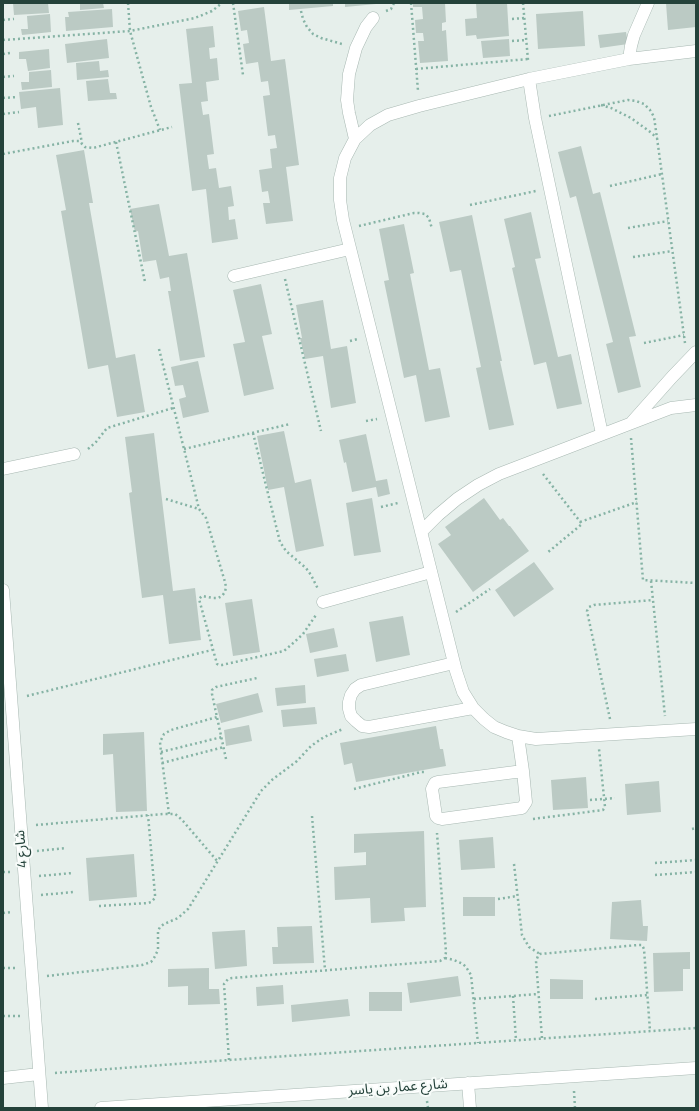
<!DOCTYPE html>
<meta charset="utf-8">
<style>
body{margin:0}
#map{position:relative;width:699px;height:1111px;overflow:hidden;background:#e6efeb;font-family:"Titillium Web",sans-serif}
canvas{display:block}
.frame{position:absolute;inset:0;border:4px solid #24423a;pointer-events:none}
</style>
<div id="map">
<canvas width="699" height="1111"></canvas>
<div class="frame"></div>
</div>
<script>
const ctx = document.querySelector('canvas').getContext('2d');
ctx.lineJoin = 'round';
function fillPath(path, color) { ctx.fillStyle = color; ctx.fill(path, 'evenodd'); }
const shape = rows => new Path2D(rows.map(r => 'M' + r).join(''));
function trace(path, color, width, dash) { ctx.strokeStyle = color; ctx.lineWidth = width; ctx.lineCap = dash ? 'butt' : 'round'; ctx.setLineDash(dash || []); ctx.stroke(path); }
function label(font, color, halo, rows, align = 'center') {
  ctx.font = font + ' "Titillium Web","Noto Sans Arabic",sans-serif'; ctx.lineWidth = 4; ctx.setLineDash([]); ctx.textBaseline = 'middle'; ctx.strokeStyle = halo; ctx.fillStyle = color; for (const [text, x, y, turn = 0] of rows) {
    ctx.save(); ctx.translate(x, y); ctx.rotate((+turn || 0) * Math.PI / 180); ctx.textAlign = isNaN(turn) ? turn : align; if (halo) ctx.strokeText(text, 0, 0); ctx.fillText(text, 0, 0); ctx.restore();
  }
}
fillPath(shape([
 [13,3,48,3,49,13,14,15],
 [80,3,103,3,104,8,80,10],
 [289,3,333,3,333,6,289,10],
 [345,3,376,3,376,4,345,7],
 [413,3,445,3,446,22,442,23,442,31,446,30,448,61,420,63,418,41,424,41,423,33,416,33,415,20,423,19,422,7,413,7],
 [476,3,507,3,509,36,477,39,476,35,466,36,465,19,477,18],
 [666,3,696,3,696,27,668,30],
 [264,7,271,61,285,59,299,165,286,167,293,221,266,224,263,203,270,203,268,191,262,192,259,170,272,168,270,149,277,148,275,135,268,136,263,96,270,95,268,81,261,82,258,62,246,64,243,44,249,43,247,30,241,31,238,11],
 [112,9,113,27,66,31,65,17,69,17,68,12],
 [583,11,585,46,538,49,536,14],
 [50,14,51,32,22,35,21,29,28,29,27,16],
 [213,26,215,47,209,48,210,59,217,58,219,80,206,82,208,101,201,102,203,115,209,114,214,154,207,155,209,169,216,168,219,188,231,186,234,206,228,207,229,220,235,219,238,239,212,243,206,189,192,191,179,84,192,83,186,29],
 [626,32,628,44,600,48,598,35],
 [107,39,109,58,67,63,65,44],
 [509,39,510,56,483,58,481,41],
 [49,49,50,68,28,71,26,59,19,59,19,52],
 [99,61,100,71,108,70,109,77,77,80,76,63],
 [51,70,52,87,22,90,21,82,29,82,29,72],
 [108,79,110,93,116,93,117,99,88,101,86,81],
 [60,88,63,125,38,128,36,107,21,109,19,92],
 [581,146,593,194,600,192,636,336,629,337,641,387,618,393,606,344,613,342,576,196,570,198,558,152],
 [84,150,93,203,89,203,116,358,135,354,145,412,117,417,108,365,88,369,61,211,66,210,56,155],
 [159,204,169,256,187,253,205,357,180,361,168,291,171,291,169,277,160,279,156,260,143,262,138,231,135,232,130,209],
 [531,212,541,258,535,259,558,357,571,354,582,404,557,409,546,362,534,365,512,268,515,267,504,219],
 [472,215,502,361,500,361,514,425,489,430,476,368,481,367,461,270,450,272,439,222],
 [404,224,414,273,410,274,429,370,440,368,450,417,425,422,416,375,404,378,384,281,389,280,379,229],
 [261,284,272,334,262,336,274,389,244,396,233,344,245,342,233,290],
 [323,300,331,349,347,346,356,403,331,408,323,356,305,359,300,338,302,338,296,305],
 [198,361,209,412,183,418,179,399,186,397,183,385,175,386,171,367],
 [284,431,295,483,311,479,324,546,296,552,284,487,268,490,257,436],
 [154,433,173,591,195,588,201,640,169,644,163,595,142,598,129,493,132,492,125,437],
 [366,434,376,481,387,479,390,494,378,497,376,487,352,492,346,462,344,463,339,440],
 [372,498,381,552,354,556,346,503],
 [484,498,500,520,503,518,509,526,510,526,529,551,473,592,438,544,451,535,445,527],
 [534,562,554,589,514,617,495,590],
 [252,599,260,652,233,656,225,603],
 [403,616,410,655,376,662,369,622],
 [334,628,338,647,310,653,306,634],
 [346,654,349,671,317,677,314,659],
 [305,685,306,703,277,706,275,688],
 [258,693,263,712,221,723,216,704],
 [315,707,317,724,283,727,281,710],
 [249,725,252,741,226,746,224,730],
 [436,726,440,749,443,749,446,766,356,782,352,763,344,765,340,743],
 [144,732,147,811,116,812,113,754,103,755,103,734],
 [586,777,588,808,553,810,551,780],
 [659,781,661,812,627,815,625,784],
 [424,831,426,907,404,908,405,921,371,923,370,898,335,900,334,867,366,865,366,852,354,853,354,834],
 [493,837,495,868,461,870,459,840],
 [134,854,137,897,89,901,86,858],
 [463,897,495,897,495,916,463,916],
 [641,900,643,926,648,926,647,941,610,939,612,902],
 [312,926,314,963,273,964,272,947,278,947,277,927],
 [245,930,247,966,215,969,212,932],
 [690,952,690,969,683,969,683,991,654,992,653,953],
 [209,968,209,989,219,989,220,1004,188,1005,188,986,168,987,168,969],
 [458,976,461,996,410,1003,407,983],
 [550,979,583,980,583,999,550,999],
 [283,985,284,1004,257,1006,256,987],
 [369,992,402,992,402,1011,369,1011],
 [348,999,350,1016,292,1022,291,1005]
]), '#bbcac4');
const minor = shape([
 [696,51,629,59,529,79,419,106,388,115,370,125,355,139,345,158,340,178,340,200,343,220,456,671,463,692,473,708,484,719,494,727,506,732,518,736,536,739,696,729],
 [629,59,631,46,634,35,648,3],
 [529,79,535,118,602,434],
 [355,139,349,113,347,100,349,74,356,48,366,27,373,18],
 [234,276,350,249],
 [632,422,672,377,696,352],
 [3,469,74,454],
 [421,532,438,515,457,499,478,485,499,474,671,408,696,405],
 [3,590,42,1108],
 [323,602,431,572],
 [454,663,361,685,355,689,351,695,349,702,349,709,351,716,356,721,362,726,369,727,473,708],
 [518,736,523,771,438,782,435,783,432,789,436,816,438,818,442,819,522,808,526,802,523,771],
 [3,1078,39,1074],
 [468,1083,470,1108],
 [101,1108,696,1068]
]);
trace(minor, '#a8b8b2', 13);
trace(shape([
 [128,3,130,31,151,107,160,130],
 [233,3,243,75],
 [411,3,418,91],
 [523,3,528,60],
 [301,11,303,19,307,27,313,34,321,38,342,44],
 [386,11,391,9,394,3],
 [512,19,524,18],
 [3,20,14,19],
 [3,40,130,31,195,18,212,11,222,3],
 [512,41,526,40],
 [3,54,10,53],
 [416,69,528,59],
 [3,77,14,76],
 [3,98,17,97],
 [601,105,611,108,631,118,649,131,657,138],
 [3,114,19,112],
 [549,116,628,100,636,101,644,104,650,110,654,117,657,138,685,343],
 [78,123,82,143],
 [116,142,145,282],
 [3,154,73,141,79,141,85,147,93,148,172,127],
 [610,186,662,174],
 [470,205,536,191],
 [359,226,414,213,419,213,425,214,429,218,432,229],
 [628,228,668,221],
 [633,257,672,251],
 [285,279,321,431],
 [350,341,358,339],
 [644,343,684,335],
 [159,349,199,509,206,518,225,582,226,587,225,592,222,596,218,598,213,598,202,596,199,599,217,664,219,665,222,665,284,651,291,645,303,634,316,615],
 [366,421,377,419],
 [253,433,280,542,286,551,306,568,311,575,318,589],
 [631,438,643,580,696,583],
 [88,449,96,442,107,428,173,408],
 [184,449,290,424],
 [543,474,582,524,547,553],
 [166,499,199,509],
 [381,507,398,503],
 [580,522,637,502],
 [651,581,665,716],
 [456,612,490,589],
 [27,696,212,650],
 [610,719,587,611,589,607,594,605,653,600],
 [161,752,222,737],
 [226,759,212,694,212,690,216,687,257,678],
 [162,763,224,747],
 [354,789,421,772,424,772],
 [590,800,615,798],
 [169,814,161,752,160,742,164,734,171,730,217,717],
 [312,816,325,970],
 [533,819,603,810,605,807,599,749],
 [36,825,163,814,175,814,179,817,183,821,218,862],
 [692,829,696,828],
 [37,851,66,848],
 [655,863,696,860],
 [514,864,522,935,529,947,540,954],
 [3,872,10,872],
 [655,875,696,872],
 [39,876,73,873],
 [41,895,74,892],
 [498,899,517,896],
 [99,906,148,903,151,902,155,898,155,895,148,815],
 [3,913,12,912],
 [445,958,454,960,463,964,466,967,471,975,478,1043],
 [3,968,16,968],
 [47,976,142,965,151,962,154,958,158,950,158,931,160,927,164,924,178,918,188,909,261,791,273,779,297,761,311,746,324,737,343,729],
 [513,996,516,1040],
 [474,999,538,994],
 [595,999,648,995],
 [3,1016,20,1016],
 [542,1038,536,961,538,956,540,954,638,945,642,945,644,949,650,1031],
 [229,1060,224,984,228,979,232,978,440,961,445,958,446,952,437,833],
 [55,1073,229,1060,696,1028],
 [574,1091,575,1108],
 [427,1101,428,1108]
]), '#86b3a5', 2.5, [2, 3]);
trace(minor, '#fff', 12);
label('14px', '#24423a', '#f7fbf9', [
 ["شارع 4",22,849,-94],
 ["شارع عمار بن ياسر",398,1088,-4]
]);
</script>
